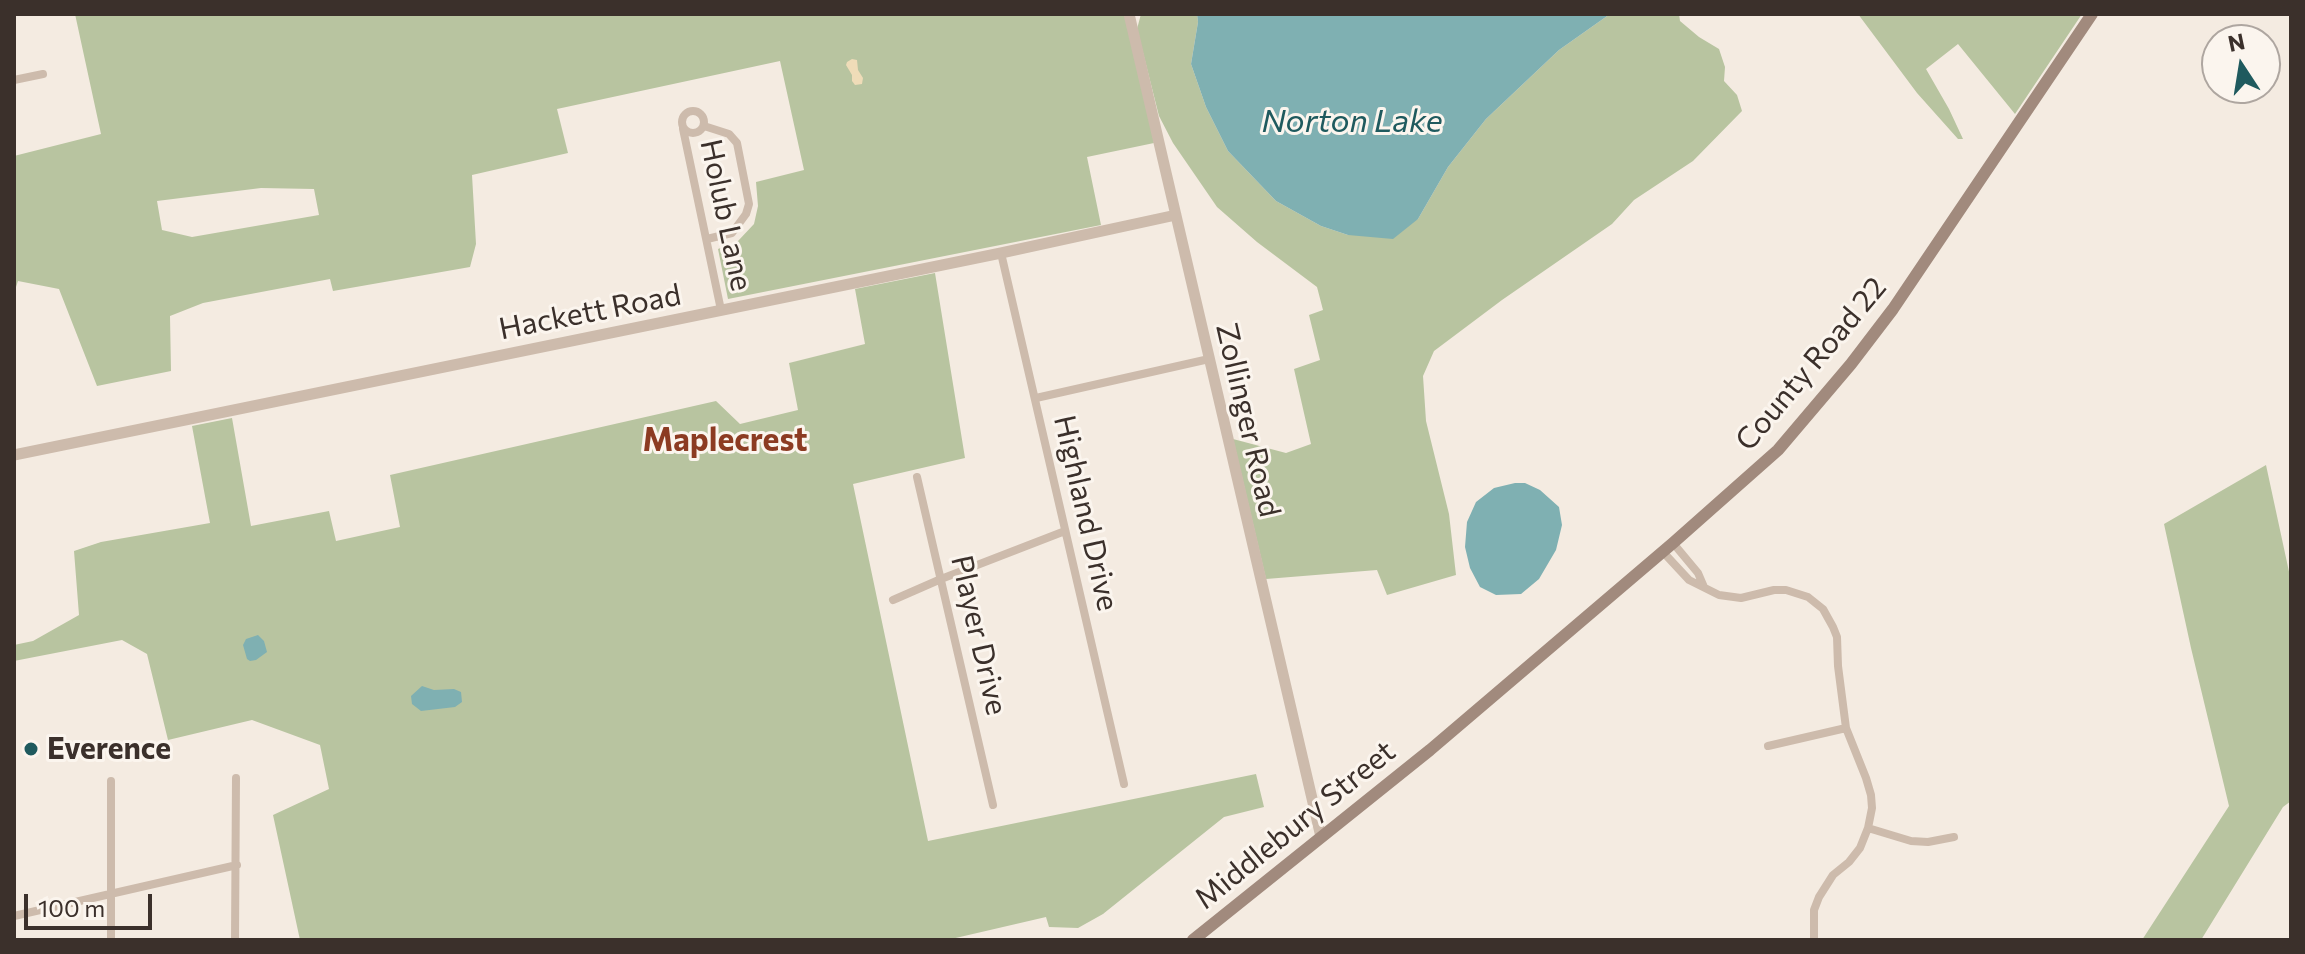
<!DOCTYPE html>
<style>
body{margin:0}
#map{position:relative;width:2305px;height:954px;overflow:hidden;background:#f4ebe1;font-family:Commissioner,sans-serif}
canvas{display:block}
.frame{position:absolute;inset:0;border:16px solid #3b302b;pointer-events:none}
.north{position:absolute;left:2201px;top:24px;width:80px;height:80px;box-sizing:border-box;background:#fbf5ee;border:2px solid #aea6a0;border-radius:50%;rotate:348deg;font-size:22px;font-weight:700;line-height:32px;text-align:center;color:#3b302b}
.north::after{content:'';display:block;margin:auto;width:28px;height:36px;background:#1f5a5e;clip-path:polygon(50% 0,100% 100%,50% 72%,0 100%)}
.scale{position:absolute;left:24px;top:894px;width:128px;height:36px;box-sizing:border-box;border:4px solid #3b302b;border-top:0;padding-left:10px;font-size:24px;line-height:28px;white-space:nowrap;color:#3b302b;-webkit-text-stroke:6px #fbf5ee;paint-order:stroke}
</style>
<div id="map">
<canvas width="2305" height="954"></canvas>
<div class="frame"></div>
<div class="north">N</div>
<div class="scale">100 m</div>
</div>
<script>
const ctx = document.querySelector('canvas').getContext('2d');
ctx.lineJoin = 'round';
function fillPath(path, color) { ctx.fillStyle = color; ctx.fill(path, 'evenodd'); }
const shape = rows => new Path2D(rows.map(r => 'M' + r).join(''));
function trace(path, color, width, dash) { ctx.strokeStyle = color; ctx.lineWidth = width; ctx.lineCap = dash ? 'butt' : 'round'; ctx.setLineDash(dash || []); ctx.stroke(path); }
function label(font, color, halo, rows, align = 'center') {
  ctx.font = font + ' Commissioner,sans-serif'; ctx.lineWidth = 6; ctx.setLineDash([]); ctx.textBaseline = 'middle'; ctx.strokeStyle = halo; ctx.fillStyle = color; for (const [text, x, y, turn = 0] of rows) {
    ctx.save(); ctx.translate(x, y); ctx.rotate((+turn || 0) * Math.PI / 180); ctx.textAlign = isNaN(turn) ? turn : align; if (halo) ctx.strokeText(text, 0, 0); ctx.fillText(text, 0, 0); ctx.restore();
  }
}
fillPath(shape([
 [75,14,1129,14,1154,143,1087,157,1101,225,728,299,718,249,738,241,754,224,758,206,756,182,804,170,780,61,557,109,568,153,472,175,476,244,470,267,333,291,330,279,203,303,170,316,171,371,97,386,59,289,18,281,14,293,14,156,101,134],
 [261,188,314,189,319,215,192,237,162,230,157,201],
 [1141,14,1197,14,1198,22,1191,64,1206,107,1228,151,1276,201,1321,226,1348,235,1418,219,1448,167,1486,119,1559,50,1610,14,1679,14,1680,21,1699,37,1719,49,1725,67,1724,81,1737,95,1742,111,1693,161,1634,200,1612,224,1502,300,1434,351,1423,376,1426,421,1449,514,1456,575,1387,595,1377,570,1266,579,1233,439,1286,453,1311,444,1294,369,1320,360,1309,315,1323,310,1317,287,1257,242,1217,207,1173,143,1159,116,1137,29],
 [1858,14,2082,14,2015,114,1958,44,1926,69,1949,109,1963,139,1958,139,1917,93],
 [935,273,965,458,853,484,928,841,1256,774,1264,807,1224,817,1103,914,1078,928,1049,927,1046,917,947,940,300,940,273,815,329,789,320,745,252,720,168,740,147,654,122,640,14,661,14,645,33,641,79,615,74,551,101,542,210,523,192,426,232,418,251,526,329,511,336,541,400,527,390,475,716,401,740,424,798,410,789,363,865,344,855,289],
 [2266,465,2291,581,2291,801,2283,807,2201,940,2142,940,2229,806,2191,648,2164,524]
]), '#b8c4a0');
fillPath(shape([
 [852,59,857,60,858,70,863,78,862,84,855,85,852,81,852,75,846,65,847,62]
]), '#efdcb8');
fillPath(shape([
 [1197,14,1610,14,1559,50,1486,119,1448,167,1418,219,1393,239,1348,235,1321,226,1276,201,1228,151,1206,107,1191,64,1198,22],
 [1515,483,1525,483,1540,490,1559,507,1562,525,1556,550,1539,579,1521,594,1496,595,1480,587,1470,568,1465,547,1467,522,1476,502,1494,488],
 [258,635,264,641,267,652,256,660,250,661,247,659,243,645,246,639],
 [422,686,434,690,454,689,461,692,462,702,455,707,421,711,412,704,411,696]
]), '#7fb0b2');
trace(shape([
 [14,80,43,74],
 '682 122a11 11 0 1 1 22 0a11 11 0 1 1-22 0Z',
 [704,126,729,134,737,143,749,204,746,214,732,233,707,239],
 [683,129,721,310],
 [1001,253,1124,784],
 [1036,398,1209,359],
 [917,477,993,805],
 [1673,543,1698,573,1704,587],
 [1663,552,1689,580,1719,595,1741,598,1774,590,1786,590,1808,597,1823,609,1833,627,1837,637,1838,666,1846,728,1866,778,1871,795,1872,808,1868,828,1860,848,1849,862,1833,875,1819,897,1814,910,1814,940],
 [893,600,941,579,1065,531],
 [1768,746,1846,728],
 [1868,828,1911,841,1928,842,1954,837],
 [14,916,237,865],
 [111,940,111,781],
 [235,940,236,778]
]), '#cdbbac', 8);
trace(shape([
 [1129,14,1321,837],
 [14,455,1001,253,1176,215]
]), '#cdbbac', 11);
trace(shape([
 [1193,940,1430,750,1673,543,1778,450,1851,364,1893,309,2092,14]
]), '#a18a7d', 12);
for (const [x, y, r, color] of [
 [31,749,8,"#1f5a5e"]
]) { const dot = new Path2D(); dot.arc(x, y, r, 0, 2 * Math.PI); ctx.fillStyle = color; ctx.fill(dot); trace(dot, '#fbf5ee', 3); }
label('30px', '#3b302b', '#fbf5ee', [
 ["Holub Lane",726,215,78],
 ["Hackett Road",590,312,-11],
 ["County Road 22",1811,364,-50],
 ["Zollinger Road",1248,420,77],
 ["Highland Drive",1086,513,77],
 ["Player Drive",979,635,77],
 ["Middlebury Street",1295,825,-39]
]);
label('bold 30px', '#3b302b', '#fbf5ee', [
 ["Everence",47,749]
], 'left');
label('italic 32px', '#1f5a5e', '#fbf5ee', [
 ["Norton Lake",1352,121]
]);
label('bold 32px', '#8c3b22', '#fbf5ee', [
 ["Maplecrest",725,440]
]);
</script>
